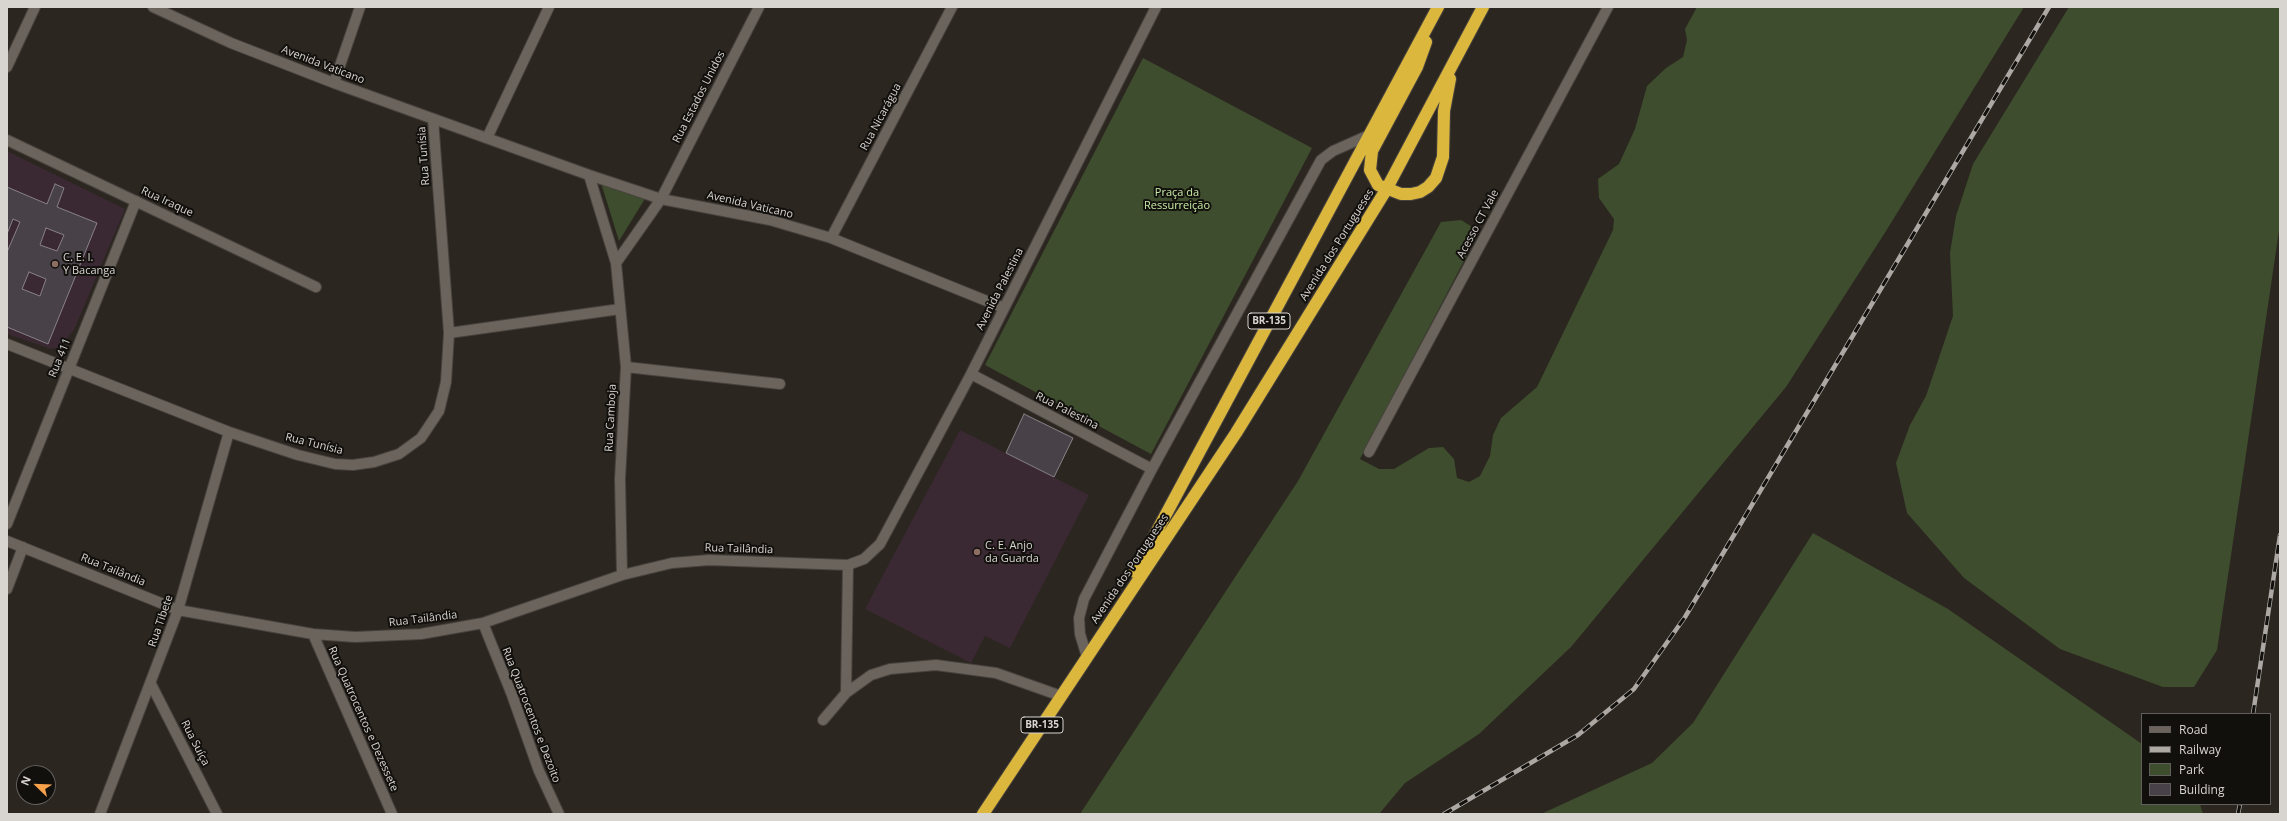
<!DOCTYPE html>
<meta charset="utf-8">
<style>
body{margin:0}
#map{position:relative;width:2287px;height:821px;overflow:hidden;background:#2c2620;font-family:"Open Sans",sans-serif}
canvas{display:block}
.frame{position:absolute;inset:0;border:8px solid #d8d4d0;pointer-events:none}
.legend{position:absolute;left:2141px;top:713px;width:130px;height:92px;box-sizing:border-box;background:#12100d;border:1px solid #615e5b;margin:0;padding:5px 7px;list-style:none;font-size:12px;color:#d8d4d0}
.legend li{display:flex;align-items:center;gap:8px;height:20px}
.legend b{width:20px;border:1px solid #615e5b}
.north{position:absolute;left:16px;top:765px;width:40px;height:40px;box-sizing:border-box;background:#12100d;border:1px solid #615e5b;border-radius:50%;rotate:293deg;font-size:11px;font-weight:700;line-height:16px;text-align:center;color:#d8d4d0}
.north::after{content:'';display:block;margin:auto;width:14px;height:18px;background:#f7a14a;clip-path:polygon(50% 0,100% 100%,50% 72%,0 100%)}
</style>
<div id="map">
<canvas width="2287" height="821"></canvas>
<div class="frame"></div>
<ul class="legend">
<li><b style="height:5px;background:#6b645d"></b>Road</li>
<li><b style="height:5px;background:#ada8a4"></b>Railway</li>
<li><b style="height:11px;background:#3d4d2d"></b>Park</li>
<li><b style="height:11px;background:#484147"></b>Building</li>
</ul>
<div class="north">N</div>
</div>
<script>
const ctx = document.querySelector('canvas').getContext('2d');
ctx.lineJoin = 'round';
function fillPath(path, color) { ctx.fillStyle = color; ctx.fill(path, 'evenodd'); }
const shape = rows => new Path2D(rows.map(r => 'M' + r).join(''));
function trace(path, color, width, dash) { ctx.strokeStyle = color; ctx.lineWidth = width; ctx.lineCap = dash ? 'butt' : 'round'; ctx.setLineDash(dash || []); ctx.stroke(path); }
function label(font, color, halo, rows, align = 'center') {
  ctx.font = font + ' "Open Sans",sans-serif'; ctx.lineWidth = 4; ctx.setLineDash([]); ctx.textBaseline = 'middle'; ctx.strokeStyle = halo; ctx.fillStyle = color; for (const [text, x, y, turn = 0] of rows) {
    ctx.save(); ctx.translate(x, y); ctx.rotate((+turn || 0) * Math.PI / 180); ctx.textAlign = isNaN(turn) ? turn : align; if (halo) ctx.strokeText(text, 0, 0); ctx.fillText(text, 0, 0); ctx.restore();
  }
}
fillPath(shape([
 [7,151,125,209,74,330,60,347,51,349,7,334],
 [960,430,1089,495,1010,648,985,636,971,663,865,609]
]), '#3a2932');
fillPath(shape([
 [1697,7,2024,7,1886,231,1786,387,1571,647,1479,734,1405,783,1379,814,1080,814,1298,481,1441,222,1461,220,1474,228,1477,236,1360,459,1379,469,1394,469,1429,448,1443,447,1454,459,1457,478,1469,482,1480,476,1490,456,1493,435,1501,418,1537,387,1613,230,1614,219,1599,198,1598,179,1619,164,1635,129,1647,86,1666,68,1683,57,1687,40,1685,29],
 [2069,7,2280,7,2280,224,2217,650,2194,687,2163,687,2060,649,1964,578,1907,513,1896,463,1910,425,1926,396,1953,316,1950,253,1956,216,1973,164],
 [1143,58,1312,148,1151,454,985,365],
 [601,183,646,197,619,241],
 [1813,533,1948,609,2142,744,2142,804,2200,804,2203,814,1541,814,1652,763,1693,723]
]), '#3d4d2d');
const building = shape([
 [55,184,64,188,57,207,97,223,48,344,7,327,7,252,20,222,13,219,7,234,7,187,47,204,55,184],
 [46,228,64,235,57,251,40,245,46,228],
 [29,272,46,279,40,296,22,289,29,272],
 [1024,414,1073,438,1054,477,1006,453,1024,414]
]);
fillPath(building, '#484147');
trace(building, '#898188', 1);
const minor = shape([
 [153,7,231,43,334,83,589,175,661,199,770,220,831,238,1004,308],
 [7,67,35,7],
 [334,83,360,7],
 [487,138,549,7],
 [7,140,316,287],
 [589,175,616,263,626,367,620,479,622,575],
 [831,238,952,7],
 [616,263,661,199,759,7],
 [449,333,620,309],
 [7,344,229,432,298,455,335,464,353,465,374,462,399,454,421,438,439,411,446,382,449,333,433,119],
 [626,367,780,384],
 [971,374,1152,469],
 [1369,452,1608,7],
 [7,524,136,201],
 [7,541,178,610,313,634,355,637,421,634,483,623,622,575,672,563,709,560,848,565,864,559,880,544,971,374,1156,7],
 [7,589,23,547],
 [483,623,512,695,539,771,559,814],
 [313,634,392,814],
 [1087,657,1080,634,1079,618,1084,599,1152,469,1321,160,1333,151,1369,135],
 [151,684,217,814],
 [846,693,848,565],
 [823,720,846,693,871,675,890,669,936,665,996,673,1061,696],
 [100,814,178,610,229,432]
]);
const highway = shape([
 [1426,42,1417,67,1372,151,1370,170,1378,185,1401,194,1411,194,1420,192,1428,187,1436,178,1443,157,1444,111,1450,79],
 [1135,572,1438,7],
 [983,814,1236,433,1386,190,1483,7]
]);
trace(minor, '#47423d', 12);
trace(highway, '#47423d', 14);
trace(minor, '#6b645d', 10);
trace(highway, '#dbb73e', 12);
const rail = shape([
 [2253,714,2280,535],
 [1444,814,1578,735,1634,689,1685,617,2049,7],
 [2238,814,2240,804]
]);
trace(rail, '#ada8a4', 4.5);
trace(rail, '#12100d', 3, [9]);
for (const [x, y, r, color] of [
 [55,264,4,"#8d6e63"],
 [977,552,4,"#8d6e63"]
]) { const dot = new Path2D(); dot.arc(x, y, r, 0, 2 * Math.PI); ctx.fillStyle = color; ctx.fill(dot); trace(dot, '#12100d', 1.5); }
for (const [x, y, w] of [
 [1269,321,42],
 [1042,725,42]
]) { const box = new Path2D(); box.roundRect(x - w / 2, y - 8, w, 16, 3); ctx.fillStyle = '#12100d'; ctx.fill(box); trace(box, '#d8d4d0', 1); }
label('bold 10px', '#d8d4d0', null, [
 ["BR-135",1269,321],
 ["BR-135",1042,725]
]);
label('11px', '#d8d4d0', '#12100d', [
 ["Avenida Vaticano",323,65,21],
 ["Rua Estados Unidos",699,97,-63],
 ["Rua Nicarágua",881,117,-62],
 ["Rua Tunísia",424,156,-94],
 ["Rua Iraque",167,202,25],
 ["Avenida Vaticano",750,205,13],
 ["Acesso CT Vale",1478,224,-62],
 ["Avenida dos Portugueses",1337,245,-58],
 ["Avenida Palestina",1000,289,-63],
 ["Rua 411",60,358,-68],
 ["Rua Palestina",1067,411,27],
 ["Rua Camboja",611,418,-87],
 ["Rua Tunísia",314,444,14],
 ["Rua Tailândia",739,549,2],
 ["Avenida dos Portugueses",1130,569,-56],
 ["Rua Tailândia",113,570,22],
 ["Rua Tailândia",423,619,-7],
 ["Rua Tibete",161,621,-71],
 ["Rua Quatrocentos e Dezoito",531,715,69],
 ["Rua Quatrocentos e Dezessete",363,719,66],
 ["Rua Suíça",195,743,63]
]);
label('11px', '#c8eba5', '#12100d', [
 ["Praça da",1177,193],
 ["Ressurreição",1177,206]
]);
label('11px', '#d8d4d0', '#12100d', [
 ["C. E. I.",63,258],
 ["Y Bacanga",63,271],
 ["C. E. Anjo",985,546],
 ["da Guarda",985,559]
], 'left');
</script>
